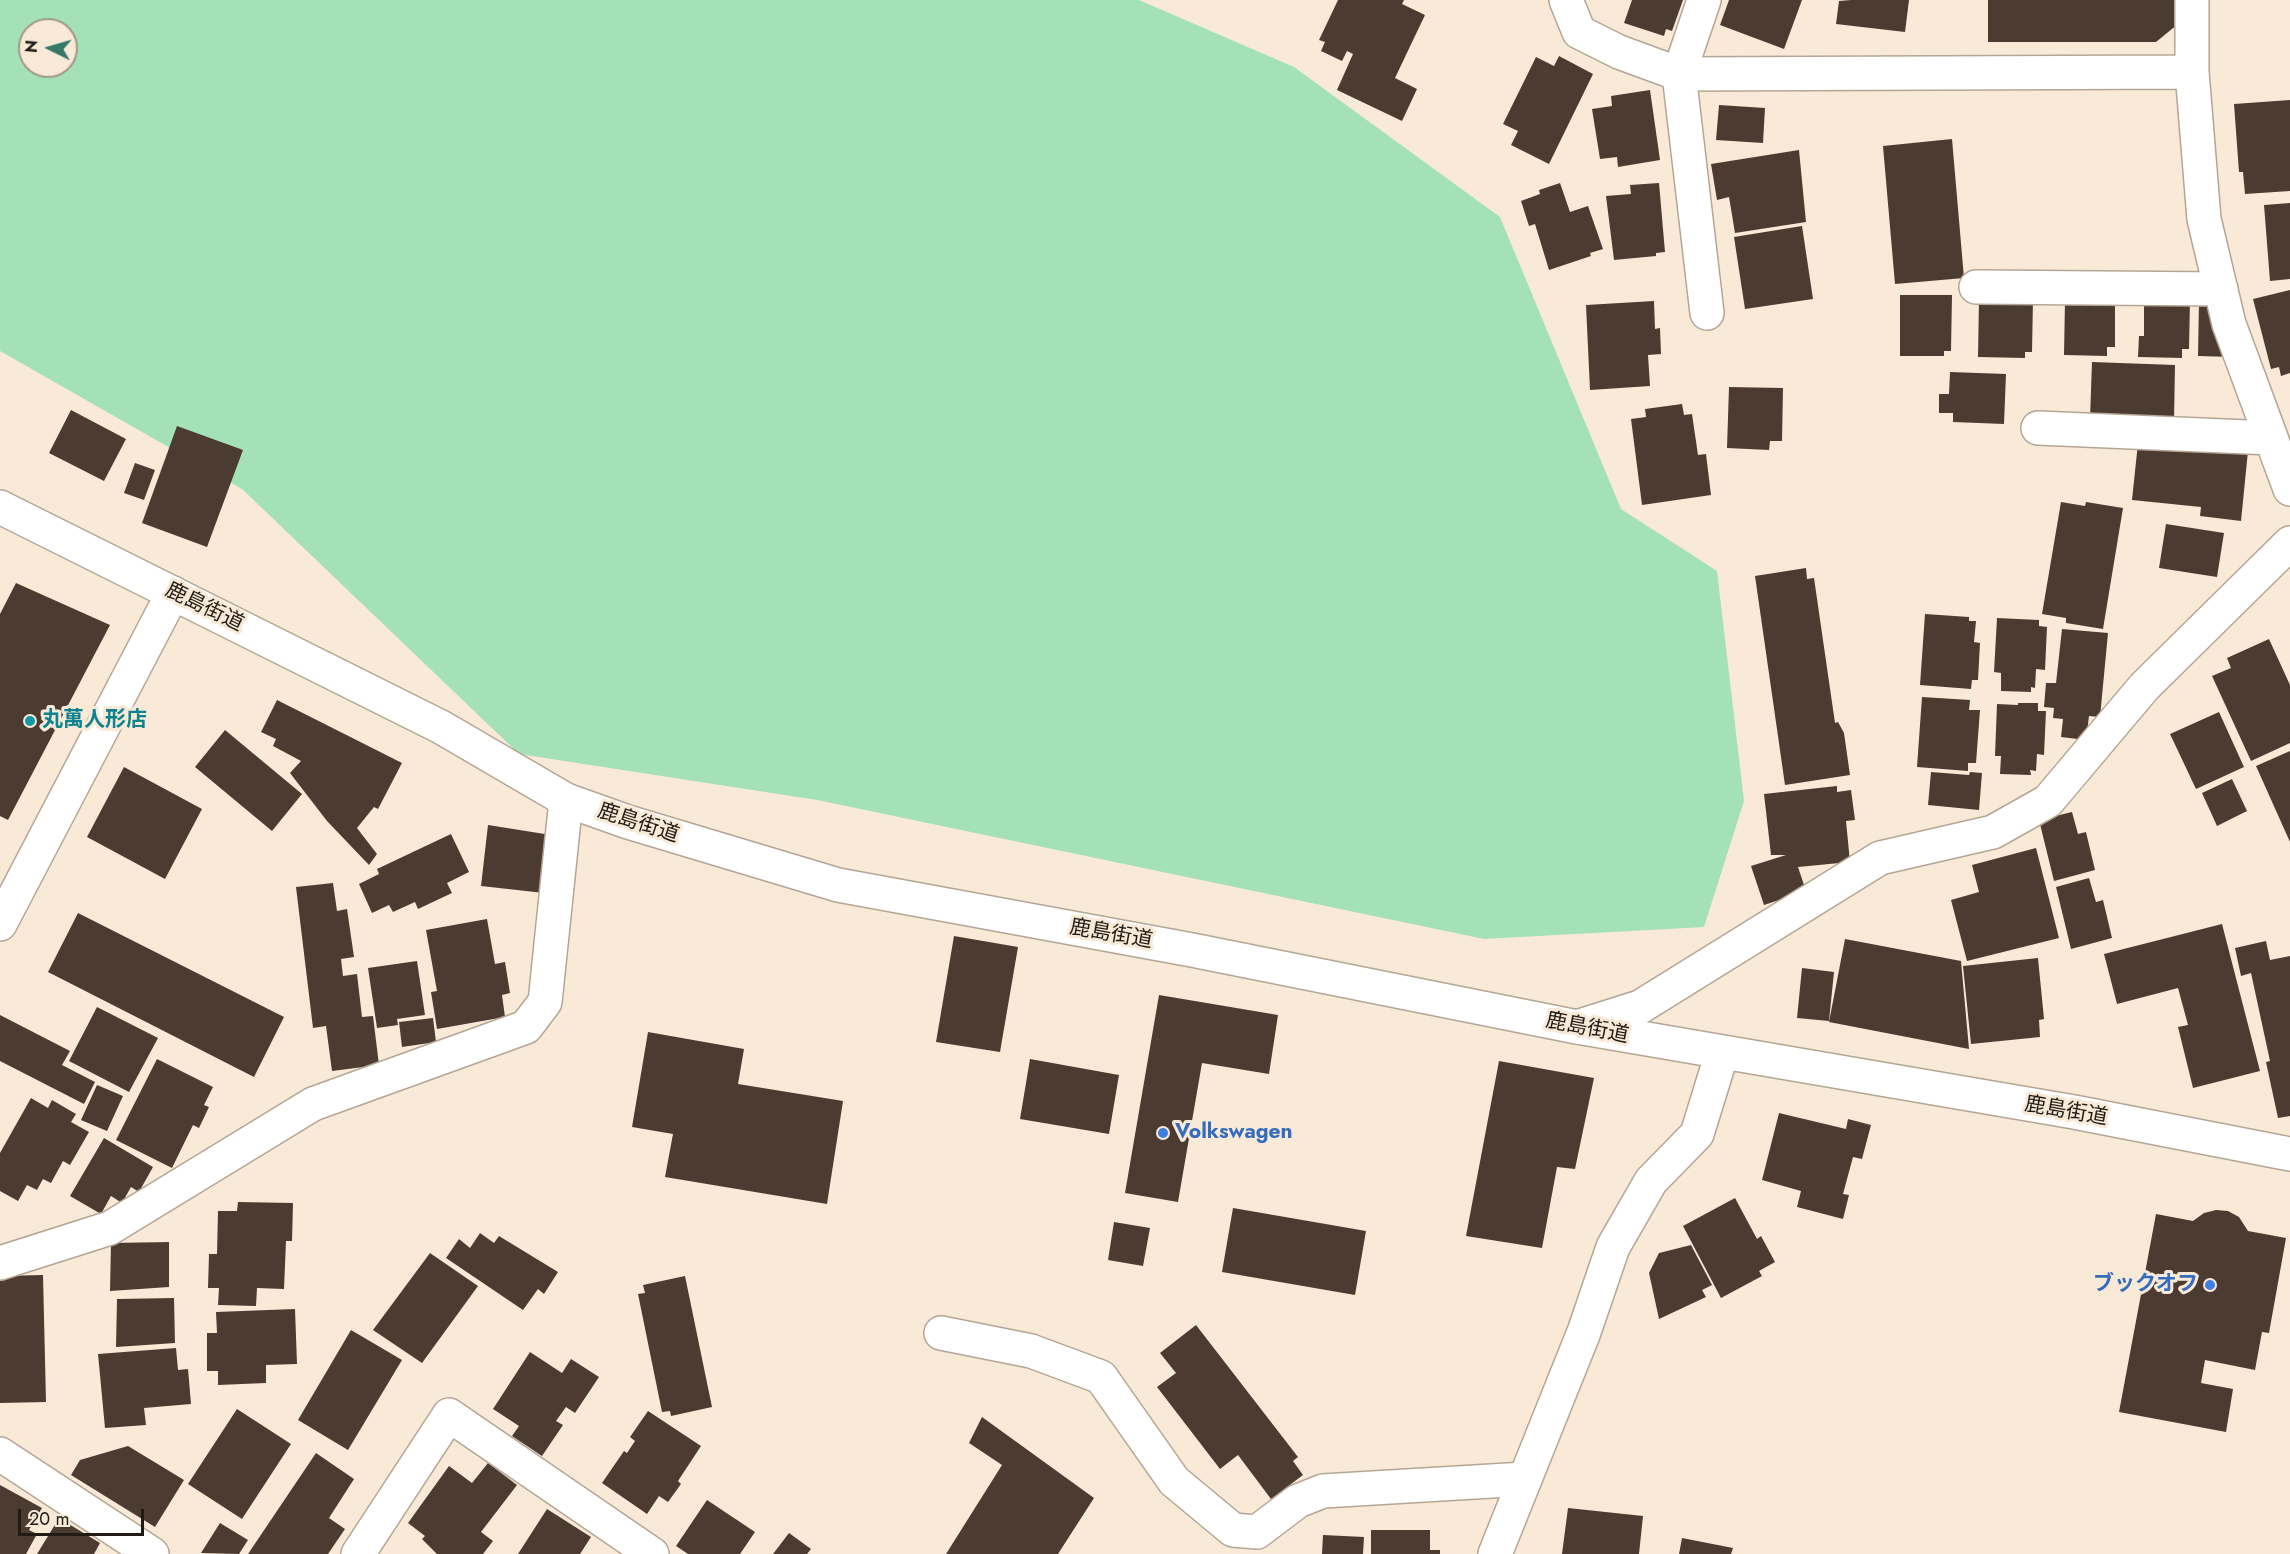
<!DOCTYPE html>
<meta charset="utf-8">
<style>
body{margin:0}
#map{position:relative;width:2290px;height:1554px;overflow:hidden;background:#f9ead8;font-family:Jost,sans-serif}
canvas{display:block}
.north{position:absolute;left:18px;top:18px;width:60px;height:60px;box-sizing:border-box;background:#f9ead8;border:2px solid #a3978a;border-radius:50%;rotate:275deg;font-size:16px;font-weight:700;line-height:24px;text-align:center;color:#211b15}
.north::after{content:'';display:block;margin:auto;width:21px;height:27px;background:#367869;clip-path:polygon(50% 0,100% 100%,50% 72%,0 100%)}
.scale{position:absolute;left:18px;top:1509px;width:126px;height:27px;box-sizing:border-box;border:3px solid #211b15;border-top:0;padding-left:8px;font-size:18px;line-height:21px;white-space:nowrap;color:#211b15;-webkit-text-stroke:4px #f9ead8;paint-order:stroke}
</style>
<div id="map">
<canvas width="2290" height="1554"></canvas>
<div class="north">N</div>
<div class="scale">20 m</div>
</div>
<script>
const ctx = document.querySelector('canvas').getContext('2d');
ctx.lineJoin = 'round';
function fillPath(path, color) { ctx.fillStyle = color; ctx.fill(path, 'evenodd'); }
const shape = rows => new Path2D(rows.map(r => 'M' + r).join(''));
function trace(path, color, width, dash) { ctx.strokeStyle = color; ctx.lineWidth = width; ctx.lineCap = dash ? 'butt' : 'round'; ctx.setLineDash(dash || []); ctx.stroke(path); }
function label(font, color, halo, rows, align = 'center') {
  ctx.font = font + ' Jost,"Noto Sans JP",sans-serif'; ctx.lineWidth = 6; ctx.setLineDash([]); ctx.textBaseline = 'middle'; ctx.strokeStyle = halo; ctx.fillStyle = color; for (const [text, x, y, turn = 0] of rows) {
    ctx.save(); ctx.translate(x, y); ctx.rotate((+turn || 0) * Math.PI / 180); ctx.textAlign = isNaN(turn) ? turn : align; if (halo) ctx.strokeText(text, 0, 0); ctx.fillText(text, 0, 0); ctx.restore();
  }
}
fillPath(shape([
 [0,0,1139,0,1294,67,1500,217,1621,509,1717,571,1744,801,1704,927,1484,939,817,800,519,754,242,489,0,351],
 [30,30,66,30,66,66,30,66]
]), '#a5e1b7');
fillPath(shape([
 [1338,0,1404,0,1402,4,1425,15,1395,78,1417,89,1402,121,1337,90,1353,54,1347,51,1342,61,1321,51,1325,42,1319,40],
 [1632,0,1683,0,1672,31,1666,29,1664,36,1624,23],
 [1729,0,1802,0,1784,49,1720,25],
 [1851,0,1909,0,1905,32,1836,24,1839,1],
 [1988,0,2189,0,2189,15,2156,42,1988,42],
 [1559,56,1593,74,1549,164,1511,145,1518,131,1503,124,1536,57,1554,66],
 [1650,90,1660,160,1618,167,1617,157,1600,159,1592,109,1612,106,1611,96],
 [2290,100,2290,191,2245,194,2243,172,2239,172,2234,104],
 [1719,105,1765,108,1763,143,1716,140],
 [1952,139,1964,278,1895,284,1883,146],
 [1799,150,1806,222,1735,233,1729,197,1717,200,1711,164],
 [1560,183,1570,212,1588,206,1603,249,1590,253,1591,256,1549,270,1535,224,1529,226,1521,201,1540,194,1539,190],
 [1659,183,1665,252,1656,253,1656,256,1614,260,1606,196,1631,194,1630,185],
 [2290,203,2290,279,2270,281,2264,205],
 [1802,226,1813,299,1745,309,1734,237],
 [2290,290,2290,373,2281,376,2279,367,2271,369,2253,299],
 [1900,295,1952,295,1951,351,1944,351,1944,356,1900,356],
 [1979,298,2033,299,2032,352,2025,352,2025,358,1978,357],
 [2144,299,2190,300,2189,349,2182,349,2182,358,2138,357,2139,336,2144,336],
 [1654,301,1655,329,1660,328,1661,354,1648,355,1650,386,1590,390,1586,305],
 [2065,301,2115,301,2115,347,2107,347,2107,356,2064,355],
 [2199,302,2213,303,2232,357,2198,356],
 [2092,362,2175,365,2174,421,2090,419],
 [1950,372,2006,374,2004,424,1953,422,1953,413,1939,413,1939,394,1949,394],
 [1729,387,1783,388,1782,441,1770,441,1769,450,1727,448],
 [1682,404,1684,415,1692,414,1698,455,1706,454,1711,495,1642,505,1631,419,1646,417,1645,409],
 [71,410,126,439,104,481,49,453],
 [177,426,243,450,207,547,142,523],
 [2138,443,2248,451,2241,521,2200,516,2201,507,2132,500],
 [135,463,155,470,144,500,124,493],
 [2061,502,2085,506,2086,502,2123,508,2103,629,2066,623,2066,618,2042,614],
 [2166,524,2224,533,2217,577,2159,568],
 [1806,568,1807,579,1814,578,1835,723,1838,722,1844,733,1850,775,1785,785,1755,576],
 [16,583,110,625,8,820,0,816,0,614],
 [1925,614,1969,617,1969,621,1976,621,1974,642,1980,643,1978,680,1972,680,1971,689,1920,685],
 [1997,618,2039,620,2039,626,2047,627,2045,670,2036,669,2035,688,2031,687,2031,692,2001,691,2001,673,1994,672],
 [2062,629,2108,633,2100,717,2089,716,2086,740,2061,737,2063,719,2053,718,2054,708,2044,707,2046,683,2056,683],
 [2269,639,2290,685,2290,743,2251,761,2212,676,2231,668,2227,658],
 [1922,697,1970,700,1969,710,1980,710,1976,763,1968,763,1968,771,1917,767],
 [277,700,402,763,378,809,374,807,357,828,377,854,369,865,327,821,290,773,301,761,273,746,276,739,261,732],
 [2018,703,2038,703,2038,711,2046,711,2044,755,2037,754,2036,771,2030,770,2031,775,2000,774,2001,756,1995,756,1997,704,2018,705],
 [2219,712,2244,767,2196,789,2170,734],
 [225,730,302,794,272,831,195,767],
 [2290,751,2290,842,2256,766],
 [124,767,202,809,165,879,87,837],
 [1931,772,1969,775,1970,772,1982,773,1979,810,1928,805],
 [2232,779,2247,811,2217,826,2202,793],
 [1837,786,1837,792,1851,790,1855,820,1846,821,1850,862,1798,867,1806,891,1764,905,1751,866,1786,855,1771,855,1764,794],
 [2072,812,2078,834,2086,832,2095,870,2054,881,2039,820],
 [488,825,551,835,544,893,481,886],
 [451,834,469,872,447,883,452,893,418,909,415,902,393,912,389,905,372,913,359,884,379,874,377,869],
 [2036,848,2059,938,1967,961,1951,900,1979,892,1972,865],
 [2089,878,2096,902,2103,900,2112,938,2071,949,2056,887],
 [333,883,337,911,347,909,354,957,341,959,343,976,357,974,362,1017,373,1016,379,1065,332,1071,326,1026,313,1028,296,887],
 [78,913,284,1017,254,1077,48,972],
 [487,919,495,964,505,962,510,993,502,995,505,1017,437,1029,431,992,437,991,426,930],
 [2222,924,2260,1071,2193,1088,2178,1027,2188,1025,2178,988,2117,1004,2104,954],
 [954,936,1018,947,1000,1052,936,1042],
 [1845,939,1961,961,1969,1049,1829,1022],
 [2266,941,2270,960,2290,956,2290,1116,2278,1118,2266,1062,2270,1061,2251,973,2241,976,2235,948],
 [2038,958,2044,1019,2039,1020,2040,1037,1971,1044,1963,966],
 [417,961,425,1015,397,1019,398,1025,377,1028,368,968],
 [1802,968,1834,972,1829,1021,1797,1018],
 [1159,995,1278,1015,1269,1074,1202,1063,1178,1202,1125,1193],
 [97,1007,158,1038,129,1092,69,1061],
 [0,1015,70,1051,62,1065,95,1082,84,1104,0,1061],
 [433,1018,436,1042,402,1047,399,1022],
 [648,1032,744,1049,738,1084,843,1101,827,1204,665,1177,673,1134,632,1127],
 [157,1059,213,1087,204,1105,209,1107,199,1128,193,1125,172,1168,116,1140],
 [1030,1059,1119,1075,1109,1134,1020,1119],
 [1499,1061,1594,1078,1575,1169,1557,1167,1542,1248,1466,1236],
 [97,1085,123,1096,107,1131,81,1120],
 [31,1098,48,1108,52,1100,76,1114,71,1122,89,1132,70,1165,63,1161,51,1183,43,1179,37,1190,27,1185,18,1201,0,1191,0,1153],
 [1779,1113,1846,1129,1848,1119,1871,1125,1862,1159,1853,1157,1843,1194,1849,1195,1843,1219,1797,1207,1801,1191,1762,1180],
 [104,1138,153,1167,139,1192,131,1187,122,1203,111,1196,101,1214,70,1196],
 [1735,1198,1757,1239,1761,1236,1775,1262,1759,1271,1762,1276,1721,1298,1683,1226],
 [238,1202,293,1203,292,1241,286,1241,284,1289,257,1288,256,1306,218,1305,219,1288,208,1288,209,1254,217,1254,218,1211,237,1211],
 [1233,1208,1366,1231,1355,1295,1222,1272],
 [2216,1210,2228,1211,2239,1217,2248,1231,2286,1238,2269,1333,2262,1332,2255,1370,2205,1360,2201,1383,2233,1389,2226,1432,2119,1412,2156,1214,2193,1221,2204,1213],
 [1114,1222,1150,1228,1143,1266,1108,1260],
 [480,1233,494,1243,499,1236,558,1272,544,1294,538,1289,523,1310,446,1258,459,1239,470,1248],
 [169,1242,169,1287,110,1291,111,1243],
 [1691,1245,1712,1285,1702,1290,1706,1297,1659,1319,1649,1273,1659,1253],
 [430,1253,478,1286,422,1363,373,1330],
 [43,1275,46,1402,0,1403,0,1276],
 [685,1276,712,1407,671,1416,670,1411,662,1412,638,1294,645,1293,643,1285],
 [174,1298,175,1343,116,1347,117,1299],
 [295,1309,297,1364,266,1365,266,1383,218,1385,218,1371,207,1371,207,1333,217,1333,216,1312],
 [1196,1325,1298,1457,1293,1461,1303,1475,1271,1499,1238,1455,1220,1469,1157,1387,1176,1373,1160,1353],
 [351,1330,402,1360,348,1450,298,1420],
 [176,1348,178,1370,188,1369,191,1404,144,1408,146,1425,105,1428,98,1354],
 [530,1352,562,1373,571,1359,599,1377,575,1413,566,1407,556,1421,563,1425,542,1456,512,1436,519,1426,493,1409],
 [237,1409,291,1444,242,1519,188,1484],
 [648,1411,701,1446,678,1481,681,1484,668,1502,659,1496,647,1514,602,1483,624,1451,627,1453,635,1441,630,1437],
 [982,1417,1094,1498,1058,1554,946,1554,1002,1465,969,1443],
 [128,1446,184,1480,155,1527,71,1475,80,1460],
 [316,1453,354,1479,329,1518,345,1529,328,1554,248,1554],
 [488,1463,517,1485,481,1532,493,1541,483,1554,437,1554,422,1539,425,1536,408,1523,449,1466,472,1483],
 [0,1485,42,1508,29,1530,37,1534,26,1554,0,1554],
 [707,1500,755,1532,740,1554,688,1554,676,1546],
 [1568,1508,1643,1516,1639,1554,1562,1554],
 [547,1509,591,1537,580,1554,518,1554],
 [59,1518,100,1543,94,1554,37,1554],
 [220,1523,248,1540,239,1554,201,1553],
 [1371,1530,1430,1530,1430,1550,1440,1550,1440,1554,1371,1554],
 [789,1533,811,1549,807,1554,773,1554],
 [1323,1535,1364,1537,1363,1554,1322,1554],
 [1682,1538,1733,1548,1731,1554,1679,1554]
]), '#4c3b31');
const minor = shape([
 [1566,0,1579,32,1619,52,1679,74,2192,72],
 [1704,0,1679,74,1707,313],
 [2192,0,2192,72,2204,219,2229,324,2290,489],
 [1976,287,2221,289],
 [2038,428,2271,438],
 [0,924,173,593],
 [1577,1027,1640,1007,1880,858,1993,832,2048,801,2144,687,2290,543],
 [0,1263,110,1228,313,1104,526,1027,545,1002,566,800],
 [941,1333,1031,1351,1101,1377,1174,1481,1233,1530,1257,1532,1298,1501,1323,1491,1525,1479],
 [0,1454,152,1554],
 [358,1554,449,1415,652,1554]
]);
const tertiary = shape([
 [0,507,441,727,566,800,628,822,838,885,1192,950,1577,1027,2074,1112,2290,1154],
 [1495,1554,1584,1332,1613,1247,1651,1181,1697,1134,1722,1053]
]);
trace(minor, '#b4a694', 36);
trace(tertiary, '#b4a694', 36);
trace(minor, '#fff', 33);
trace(tertiary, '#fff', 33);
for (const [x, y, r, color] of [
 [30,721,6,"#0f9aa8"],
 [1163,1133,6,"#3f7fe0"],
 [2210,1285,6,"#3f7fe0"]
]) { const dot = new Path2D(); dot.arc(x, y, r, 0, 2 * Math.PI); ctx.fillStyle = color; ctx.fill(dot); trace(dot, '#f9ead8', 2); }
label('21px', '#211b15', '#f9ead8', [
 ["鹿島街道",204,608,26],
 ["鹿島街道",638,824,18],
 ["鹿島街道",1111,935,10],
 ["鹿島街道",1587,1029,11],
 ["鹿島街道",2066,1112,10]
]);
label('bold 21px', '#0d838f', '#f9ead8', [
 ["丸萬人形店",42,721]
], 'left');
label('bold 21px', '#366cbe', '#f9ead8', [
 ["Volkswagen",1175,1133],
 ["ブックオフ",2198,1285,"right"]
], 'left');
</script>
